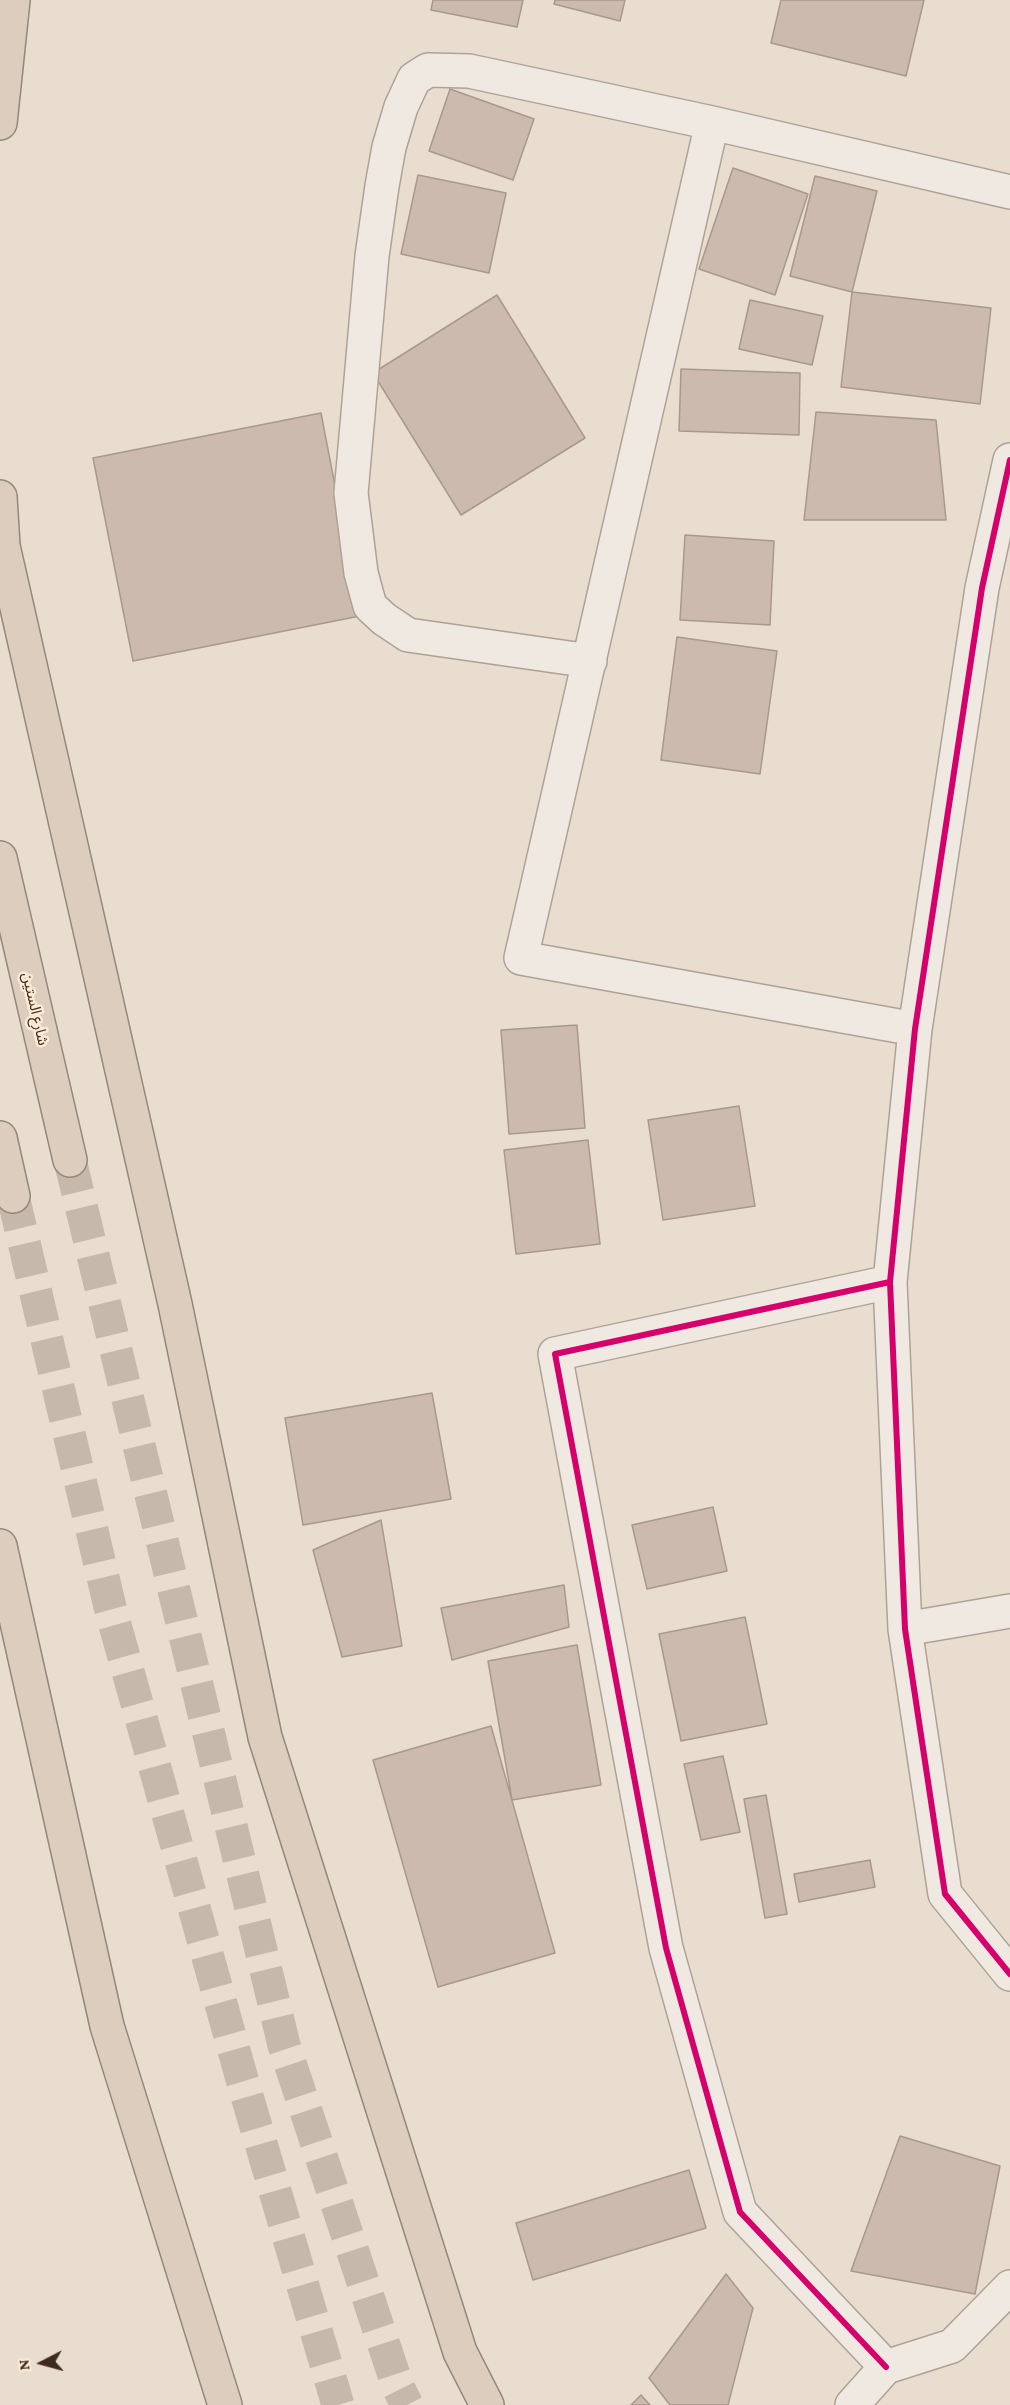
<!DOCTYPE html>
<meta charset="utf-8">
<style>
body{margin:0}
#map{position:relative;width:1010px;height:2405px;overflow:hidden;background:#e8ddce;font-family:"Crimson Pro",serif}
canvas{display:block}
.north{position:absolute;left:12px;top:2333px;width:60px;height:60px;-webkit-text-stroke:4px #f9ead5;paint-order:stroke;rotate:264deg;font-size:16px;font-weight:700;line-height:24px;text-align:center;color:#3f291e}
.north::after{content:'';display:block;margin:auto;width:21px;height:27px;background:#3f291e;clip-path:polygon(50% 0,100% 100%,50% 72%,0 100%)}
</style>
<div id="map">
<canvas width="1010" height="2405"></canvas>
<div class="north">N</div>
</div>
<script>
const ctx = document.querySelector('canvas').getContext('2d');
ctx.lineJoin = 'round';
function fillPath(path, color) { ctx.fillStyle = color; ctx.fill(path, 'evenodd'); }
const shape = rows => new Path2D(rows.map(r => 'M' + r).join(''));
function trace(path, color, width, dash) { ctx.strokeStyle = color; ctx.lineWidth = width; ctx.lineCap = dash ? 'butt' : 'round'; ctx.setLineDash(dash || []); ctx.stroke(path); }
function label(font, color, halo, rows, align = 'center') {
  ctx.font = font + ' "Crimson Pro","Noto Sans Arabic",serif'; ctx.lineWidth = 5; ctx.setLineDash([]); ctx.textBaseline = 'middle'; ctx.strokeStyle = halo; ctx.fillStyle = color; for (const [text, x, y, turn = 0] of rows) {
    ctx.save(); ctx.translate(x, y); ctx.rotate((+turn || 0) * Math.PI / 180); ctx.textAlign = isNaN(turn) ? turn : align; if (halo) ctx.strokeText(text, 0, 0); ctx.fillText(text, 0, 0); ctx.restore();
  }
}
const building = shape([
 [433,0,523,0,517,27,431,10,433,0],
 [555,0,625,0,620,21,554,4,555,0],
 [781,0,924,0,906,76,771,43,781,0],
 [450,89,534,119,513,180,429,151,450,89],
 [733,168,808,194,775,295,699,269,733,168],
 [418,175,506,193,489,273,401,254,418,175],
 [815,176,877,191,852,292,790,276,815,176],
 [852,292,991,308,980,404,841,387,852,292],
 [497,295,585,438,461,515,373,373,497,295],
 [750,300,823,316,812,365,739,349,750,300],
 [681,369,800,373,799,435,679,431,681,369],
 [816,412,936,420,946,520,804,520,816,412],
 [321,413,360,616,133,661,93,458,321,413],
 [685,535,774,541,770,625,680,620,685,535],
 [677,637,777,651,760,774,661,760,677,637],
 [577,1025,585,1128,509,1134,501,1030,577,1025],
 [739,1106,755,1206,663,1220,648,1120,739,1106],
 [588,1140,600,1244,516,1254,504,1150,588,1140],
 [432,1393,451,1499,303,1525,285,1418,432,1393],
 [713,1507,727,1571,647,1589,632,1525,713,1507],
 [381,1520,402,1646,342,1657,313,1550,381,1520],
 [564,1585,569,1627,452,1660,441,1608,564,1585],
 [745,1617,767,1724,681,1741,659,1634,745,1617],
 [577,1645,601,1785,512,1800,488,1661,577,1645],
 [491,1726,555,1953,438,1987,373,1760,491,1726],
 [723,1756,740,1832,701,1840,684,1764,723,1756],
 [766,1795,787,1914,765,1918,744,1799,766,1795],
 [870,1860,875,1887,799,1902,794,1874,870,1860],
 [900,2136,1000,2166,975,2294,851,2271,900,2136],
 [689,2170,706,2228,533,2280,516,2223,689,2170],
 [726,2274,753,2308,728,2405,670,2405,649,2378,726,2274],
 [641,2395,650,2405,631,2405,641,2395]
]);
fillPath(building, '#ccbaaf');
trace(building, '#a9988d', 1.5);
trace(shape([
 [70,1160,284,2045,398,2387,407,2405],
 [13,1196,110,1607,242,2079,338,2405]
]), '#c6b9ab', 33, [33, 16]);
const minor = shape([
 [712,123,521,958,915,1029],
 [1010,460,982,588,915,1029,890,1282,905,1629,945,1894,1010,1974],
 [590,661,408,635,384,619,370,606,361,573,351,493,372,256,382,186,389,147,401,107,414,79,428,70,469,71,712,123,1010,192],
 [905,1629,1010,1611],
 [886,2367,740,2212,666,1948,555,1354,890,1282],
 [852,2405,886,2367,952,2346,1010,2287]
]);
const highway = shape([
 [0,123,13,0],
 [0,497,3,546,175,1304,265,1737,460,2352,487,2405],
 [0,858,70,1160],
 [0,1138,13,1196],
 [0,1546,107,2026,225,2405]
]);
trace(minor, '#aea297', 36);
trace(highway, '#93887e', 36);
trace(minor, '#f0e9e1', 33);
trace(highway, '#dccdbf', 33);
trace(shape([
 [1010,460,982,588,915,1029,890,1282,905,1629,945,1894,1010,1974],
 [886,2367,740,2212,666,1948,555,1354,890,1282]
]), '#d6006c', 6);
label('15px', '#3f291e', '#f9ead5', [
 ["شارع الستين",35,1009,77]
]);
</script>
